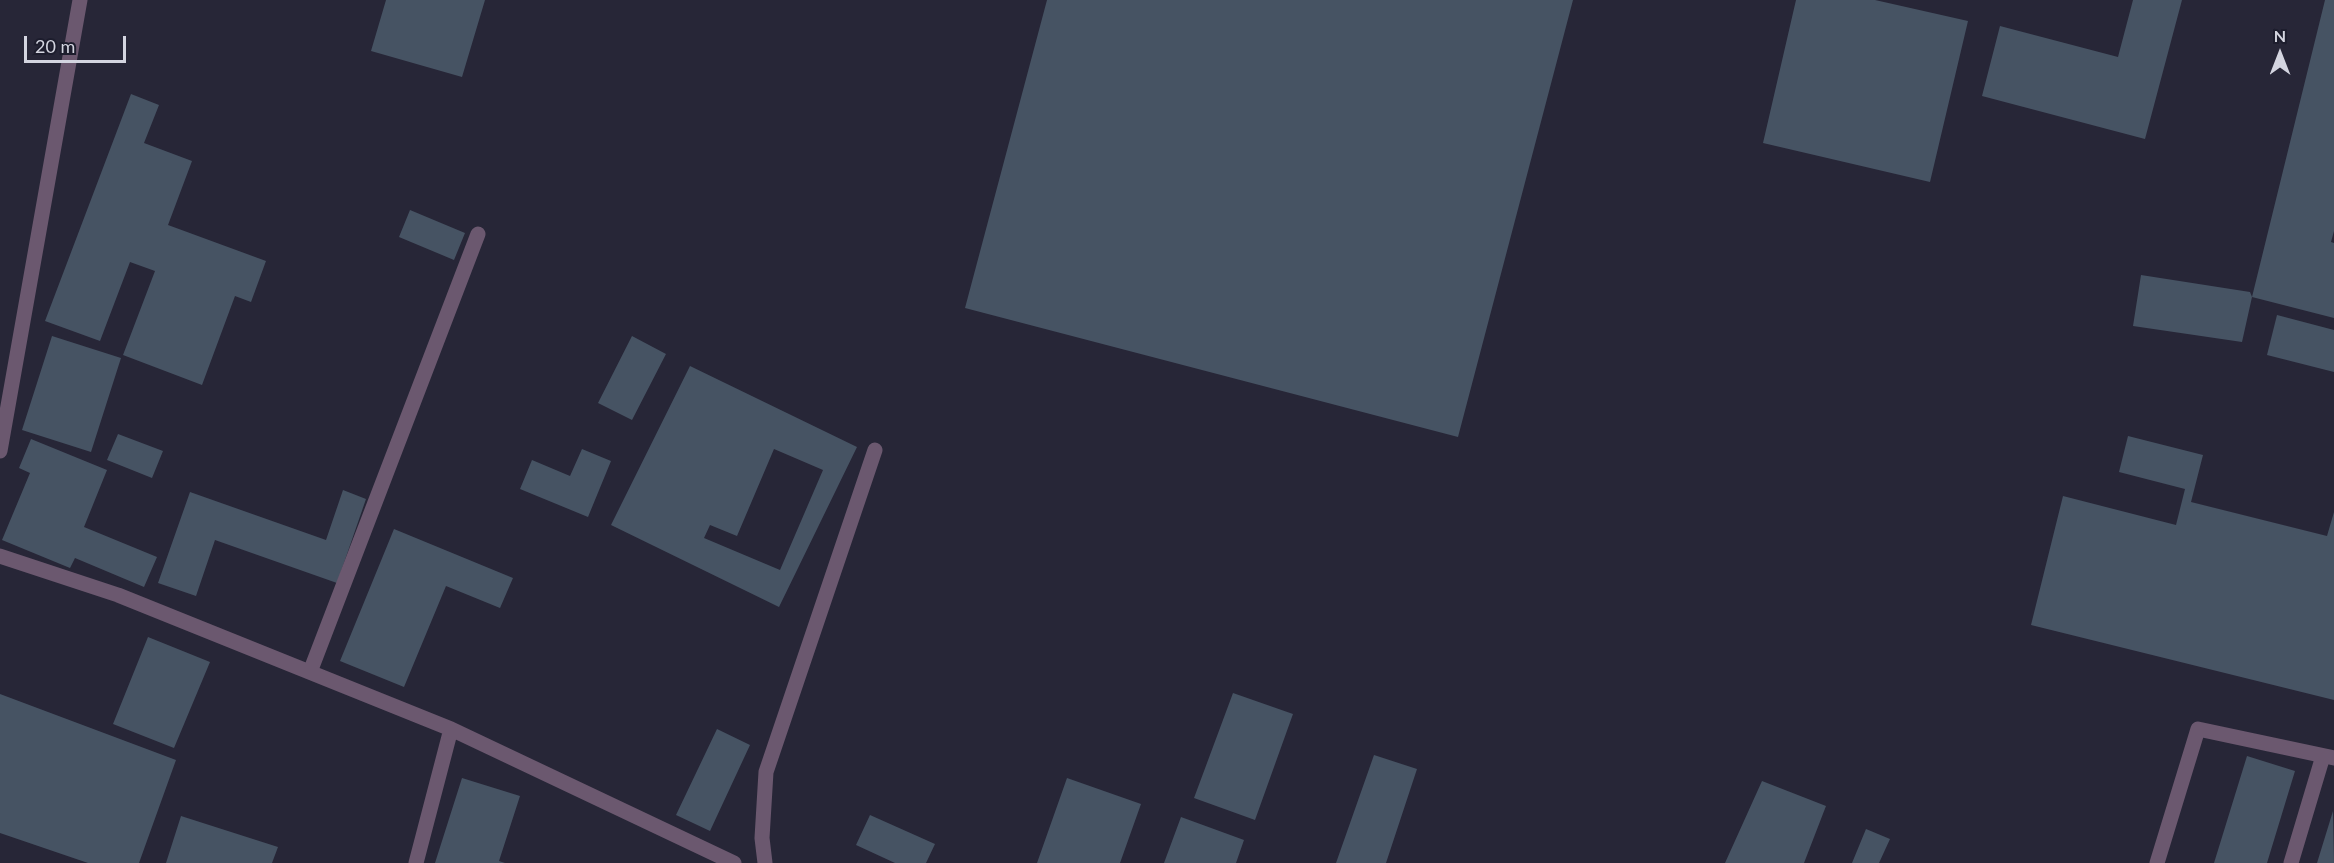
<!DOCTYPE html>
<style>
body{margin:0}
#map{position:relative;width:2334px;height:863px;overflow:hidden;background:#272637;font-family:Lato,sans-serif}
canvas{display:block}
.north{position:absolute;left:2250px;top:24px;width:60px;height:60px;-webkit-text-stroke:4px #1d1d2d;paint-order:stroke;rotate:0deg;font-size:16px;font-weight:700;line-height:24px;text-align:center;color:#d4d5e0}
.north::after{content:'';display:block;margin:auto;width:21px;height:27px;background:#d4d5e0;clip-path:polygon(50% 0,100% 100%,50% 72%,0 100%)}
.scale{position:absolute;left:24px;top:36px;width:102px;height:27px;box-sizing:border-box;border:3px solid #d4d5e0;border-top:0;padding-left:8px;font-size:18px;line-height:21px;white-space:nowrap;color:#d4d5e0;-webkit-text-stroke:4px #1d1d2d;paint-order:stroke}
</style>
<div id="map">
<canvas width="2334" height="863"></canvas>
<div class="north">N</div>
<div class="scale">20 m</div>
</div>
<script>
const ctx = document.querySelector('canvas').getContext('2d');
ctx.lineJoin = 'round';
function fillPath(path, color) { ctx.fillStyle = color; ctx.fill(path, 'evenodd'); }
const shape = rows => new Path2D(rows.map(r => 'M' + r).join(''));
function trace(path, color, width, dash) { ctx.strokeStyle = color; ctx.lineWidth = width; ctx.lineCap = dash ? 'butt' : 'round'; ctx.setLineDash(dash || []); ctx.stroke(path); }
fillPath(shape([
 [386,0,485,0,462,77,371,51],
 [1047,0,1573,0,1458,437,965,308],
 [1796,0,1875,0,1968,21,1930,182,1763,143],
 [2133,0,2182,0,2145,139,1982,96,2000,26,2118,57],
 [2325,0,2334,0,2334,231,2331,242,2334,243,2334,318,2252,297],
 [131,94,159,105,144,143,192,161,168,225,266,261,251,302,235,296,202,385,123,355,155,271,130,262,100,341,45,321],
 [410,210,465,233,454,260,399,237],
 [2141,275,2250,292,2252,297,2242,342,2133,326],
 [2277,315,2334,330,2334,372,2267,355],
 [52,336,121,358,91,452,22,430],
 [632,336,666,354,632,420,598,403],
 [690,366,857,447,779,607,611,525],
 [774,449,823,470,780,570,704,538,710,525,737,536],
 [118,434,163,451,152,478,107,460],
 [2128,436,2203,455,2191,502,2327,536,2334,512,2334,700,2031,625,2063,496,2176,525,2185,489,2119,472],
 [31,439,107,470,84,527,157,557,144,587,75,558,70,568,2,540,30,473,19,468],
 [582,449,611,461,588,517,520,489,532,460,570,476],
 [343,490,366,499,337,583,215,540,196,596,158,583,190,492,326,540],
 [394,529,513,578,500,608,446,586,404,687,340,661],
 [148,637,210,662,174,748,113,724],
 [1233,693,1293,714,1255,820,1194,798],
 [0,694,176,760,139,863,88,863,0,833],
 [717,729,750,745,710,831,676,815],
 [1374,755,1417,769,1386,863,1336,863],
 [2247,756,2295,771,2267,863,2214,863],
 [462,778,520,796,499,861,505,863,435,863],
 [1067,778,1141,804,1120,863,1037,863],
 [1762,781,1826,806,1804,863,1725,863],
 [2333,811,2334,863,2317,863],
 [870,815,935,844,926,863,895,863,856,845],
 [181,816,278,847,272,863,166,863],
 [1181,817,1244,840,1236,863,1164,863],
 [1866,829,1890,839,1879,863,1852,863]
]), '#465363');
trace(shape([
 [0,556,118,595,451,729,734,863],
 [310,672,478,234],
 [416,863,451,729],
 [765,863,762,838,766,772,875,450],
 [2157,863,2198,729,2334,758],
 [2291,863,2323,756]
]), '#6b586f', 15);
trace(shape([
 [0,451,80,0]
]), '#6b586f', 15);
</script>
